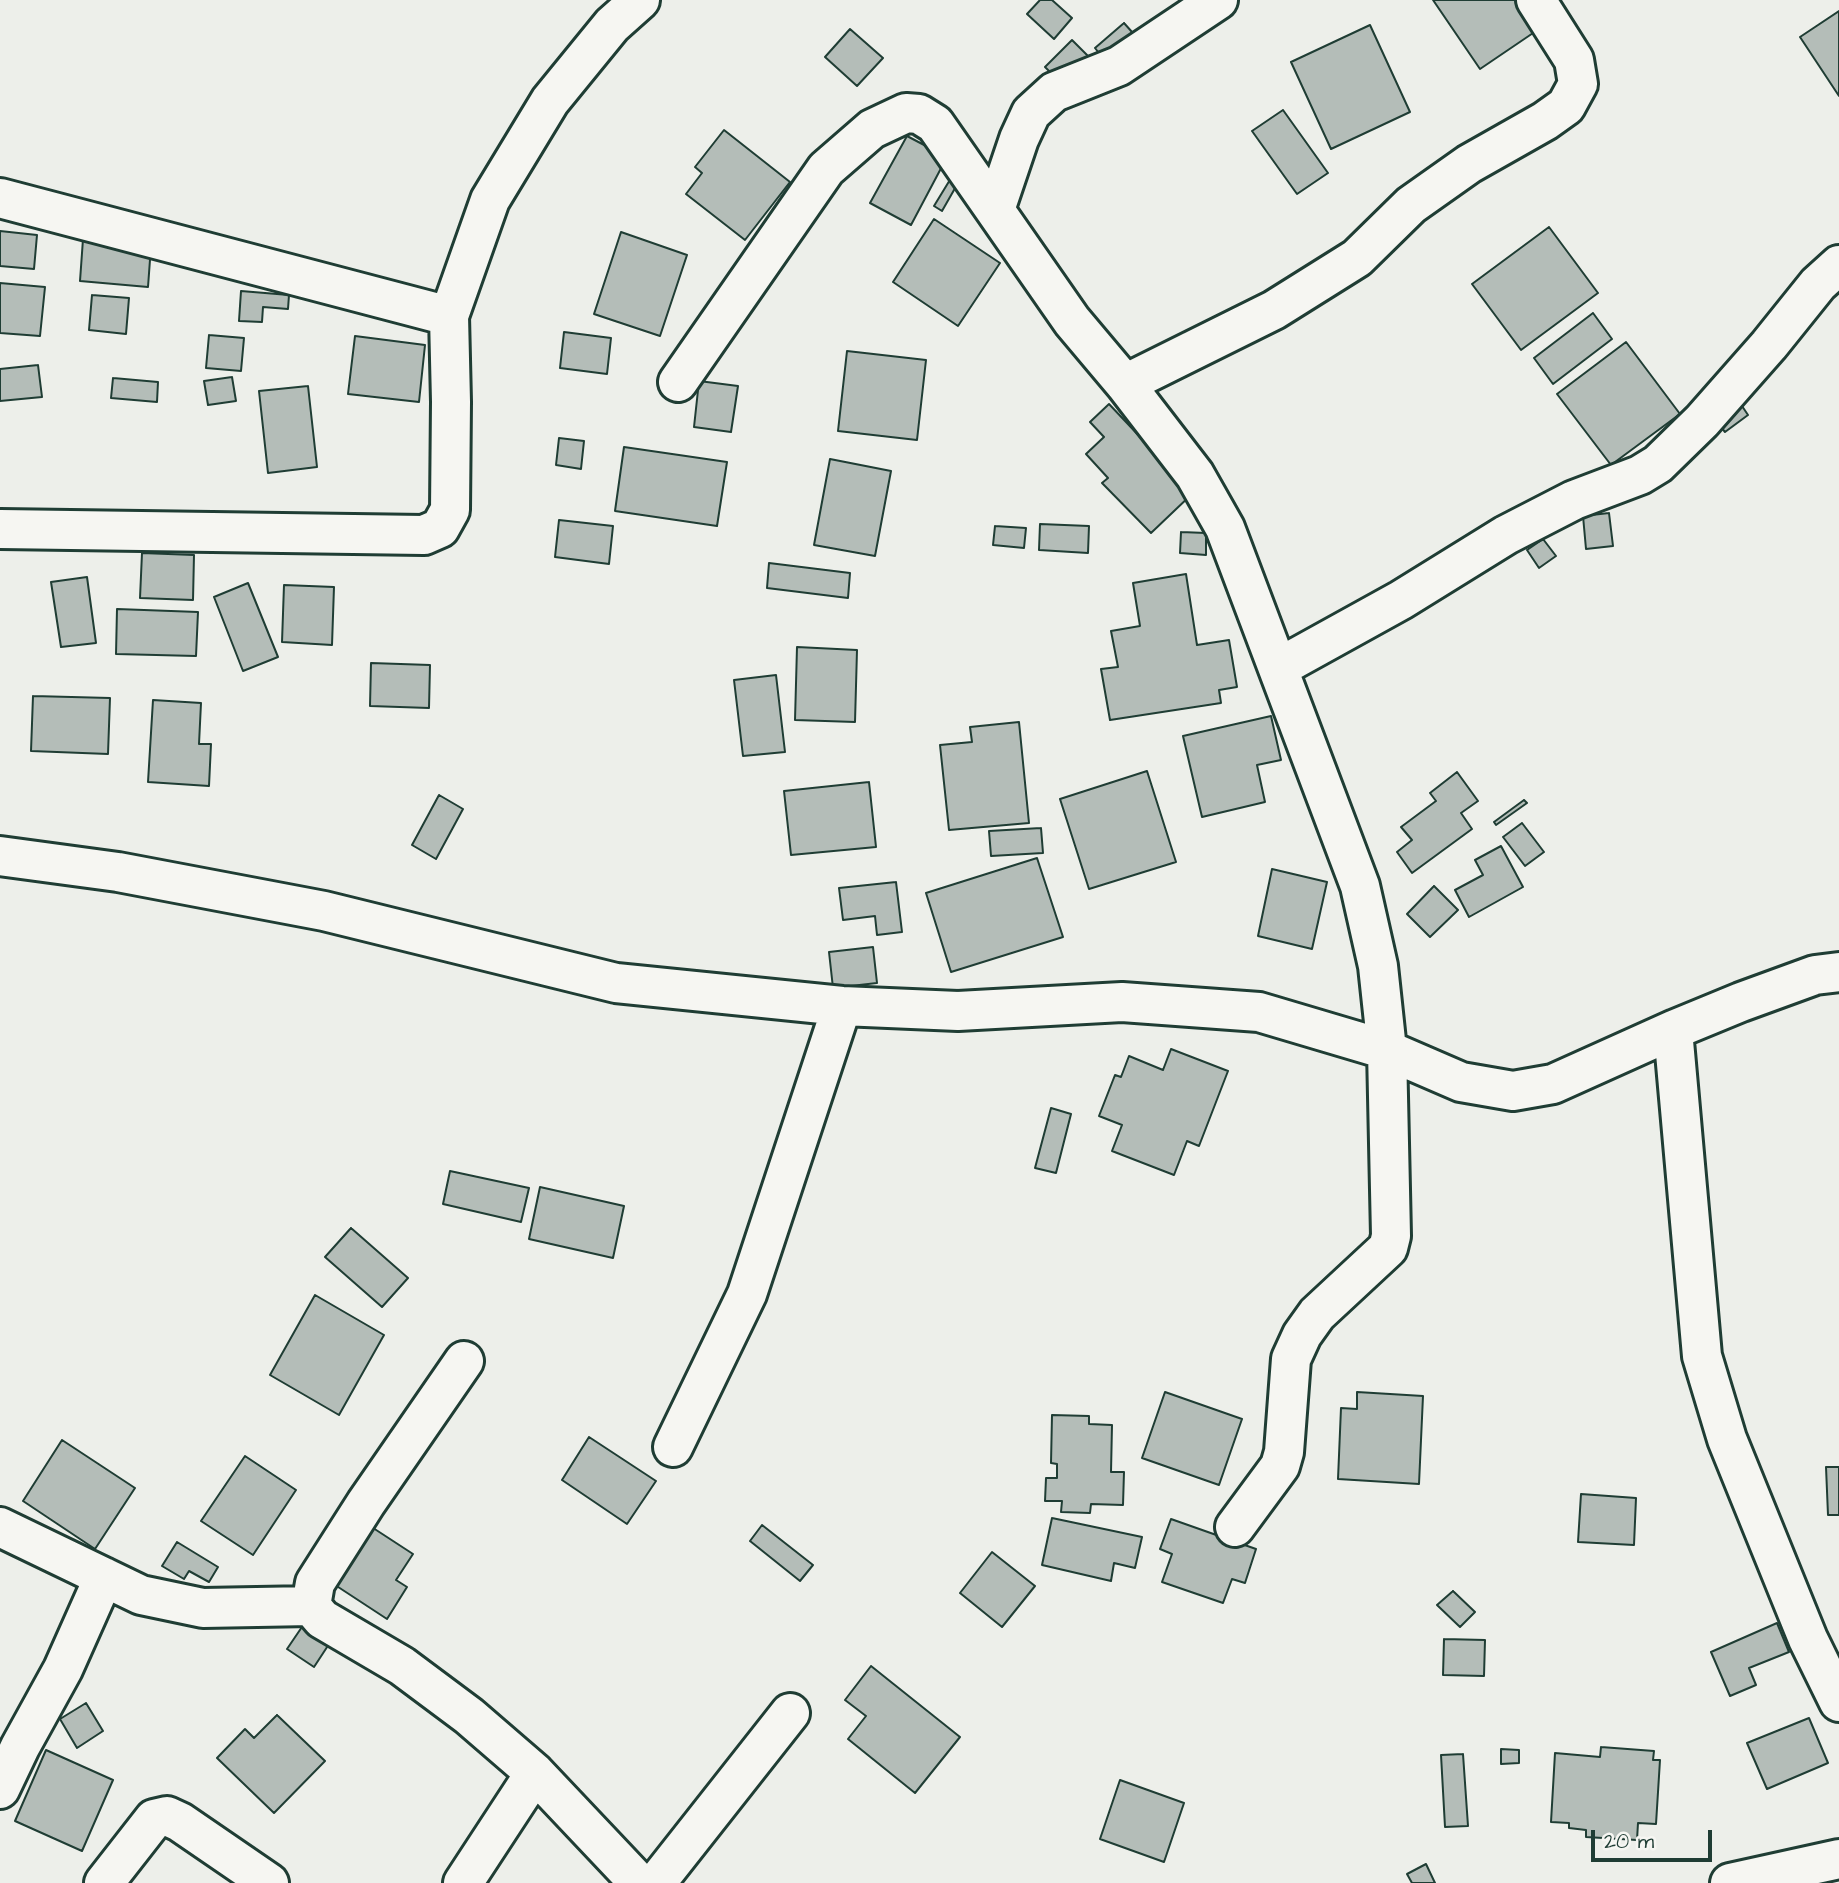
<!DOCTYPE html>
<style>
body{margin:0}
#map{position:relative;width:1839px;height:1883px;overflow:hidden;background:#edefea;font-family:"Architects Daughter",sans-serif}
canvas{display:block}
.scale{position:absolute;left:1591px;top:1830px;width:121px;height:32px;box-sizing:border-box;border:4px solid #1f3d34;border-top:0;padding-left:9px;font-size:21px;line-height:24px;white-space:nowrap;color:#1f3d34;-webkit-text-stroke:5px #f6f6f2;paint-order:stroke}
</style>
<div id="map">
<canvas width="1839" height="1883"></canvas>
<div class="scale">20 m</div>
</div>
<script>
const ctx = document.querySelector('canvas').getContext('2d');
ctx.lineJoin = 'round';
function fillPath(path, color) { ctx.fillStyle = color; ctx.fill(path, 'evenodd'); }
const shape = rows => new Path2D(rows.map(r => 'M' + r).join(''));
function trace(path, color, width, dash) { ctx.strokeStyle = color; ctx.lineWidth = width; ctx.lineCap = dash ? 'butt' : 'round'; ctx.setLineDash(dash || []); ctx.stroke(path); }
const building = shape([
 [1040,0,1052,0,1072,18,1054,39,1027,14,1040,0],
 [1433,0,1519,0,1539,29,1480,69,1433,0],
 [1839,11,1839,96,1800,37,1839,11],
 [1124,23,1140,41,1110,67,1095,48,1124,23],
 [1370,25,1410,112,1331,149,1291,62,1370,25],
 [850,29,883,58,857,86,825,57,850,29],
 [1072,40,1092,60,1065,87,1045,67,1072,40],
 [1283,110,1328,173,1297,194,1252,131,1283,110],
 [724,130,790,182,745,240,686,194,702,173,695,167,724,130],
 [907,136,947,157,911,225,870,203,907,136],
 [959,165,966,169,942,211,934,206,959,165],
 [934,219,1000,263,958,326,893,282,934,219],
 [1549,227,1598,293,1521,350,1472,284,1549,227],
 [0,231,37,235,34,269,0,266,0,231],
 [621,232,687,255,660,336,594,314,621,232],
 [83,239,151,246,148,287,80,281,83,239],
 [0,283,45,287,40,336,0,333,0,283],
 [241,291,289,295,288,309,263,307,262,322,239,321,241,291],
 [92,295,129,298,126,334,89,330,92,295],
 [1593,313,1612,339,1553,384,1534,358,1593,313],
 [564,332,611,338,607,374,560,368,564,332],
 [209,335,244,338,241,371,206,368,209,335],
 [355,336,425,345,419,402,348,394,355,336],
 [1626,342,1680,414,1611,465,1557,394,1626,342],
 [847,351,926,360,917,440,838,431,847,351],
 [38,365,42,397,0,401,0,369,38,365],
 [232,377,236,401,208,405,204,381,232,377],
 [113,378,158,382,157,402,111,398,113,378],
 [699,381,738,386,731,432,694,427,699,381],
 [308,386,317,467,268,473,259,391,308,386],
 [1740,403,1748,415,1725,432,1716,421,1740,403],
 [1109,404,1193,493,1151,533,1102,483,1108,478,1086,454,1104,437,1090,422,1109,404],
 [559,438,584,441,581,469,556,465,559,438],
 [624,447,727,462,717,526,615,511,624,447],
 [830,459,891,471,875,556,814,545,830,459],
 [1609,513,1613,546,1586,549,1583,516,1609,513],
 [559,520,613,526,609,564,555,557,559,520],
 [1040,524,1089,526,1088,553,1039,550,1040,524],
 [995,526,1026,528,1024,548,993,545,995,526],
 [1181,532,1206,533,1206,555,1180,553,1181,532],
 [1543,539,1556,556,1539,568,1527,550,1543,539],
 [142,553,194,555,193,600,140,598,142,553],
 [769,563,850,573,848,598,767,588,769,563],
 [1186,574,1197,645,1229,640,1237,687,1219,690,1221,703,1110,720,1101,669,1118,667,1111,631,1140,626,1133,583,1186,574],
 [87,577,96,643,61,647,51,582,87,577],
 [248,583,278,657,243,671,214,597,248,583],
 [284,585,334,587,332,645,282,642,284,585],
 [117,609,198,612,196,656,116,654,117,609],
 [797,647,857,650,855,722,795,720,797,647],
 [371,663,430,665,429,708,370,706,371,663],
 [776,675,785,752,743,756,734,680,776,675],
 [33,696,110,698,108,754,31,751,33,696],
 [153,700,201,703,199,744,211,744,209,786,148,782,153,700],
 [1271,716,1281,760,1257,765,1265,802,1202,817,1183,736,1271,716],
 [1019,722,1029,823,949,830,940,745,972,742,970,727,1019,722],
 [1147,771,1176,862,1089,889,1060,799,1147,771],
 [1457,772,1478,801,1461,813,1472,829,1412,873,1397,852,1412,840,1401,827,1436,801,1430,793,1457,772],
 [869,782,876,847,791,855,784,791,869,782],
 [439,795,463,809,436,859,412,845,439,795],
 [1524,800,1527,803,1496,825,1494,822,1524,800],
 [1522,823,1544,852,1525,866,1503,837,1522,823],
 [1041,828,1043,853,991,856,989,831,1041,828],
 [1501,846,1523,887,1469,917,1455,890,1483,875,1475,860,1501,846],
 [1037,858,1063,937,951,972,926,893,1037,858],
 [1272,869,1327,882,1312,949,1258,936,1272,869],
 [896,882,902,932,877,935,875,916,843,920,839,888,896,882],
 [1434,886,1458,910,1430,937,1407,914,1434,886],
 [873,947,877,983,833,988,829,952,873,947],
 [1171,1049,1228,1071,1199,1146,1187,1141,1174,1175,1112,1151,1122,1125,1099,1116,1115,1075,1121,1077,1129,1056,1163,1070,1171,1049],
 [1051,1108,1071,1114,1056,1173,1035,1168,1051,1108],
 [450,1171,529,1188,521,1222,443,1204,450,1171],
 [540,1187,624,1206,613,1258,529,1239,540,1187],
 [351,1228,408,1278,382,1307,325,1257,351,1228],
 [315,1295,384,1335,339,1415,270,1375,315,1295],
 [1165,1392,1242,1419,1219,1485,1142,1458,1165,1392],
 [1357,1392,1423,1396,1419,1484,1338,1479,1341,1408,1357,1409,1357,1392],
 [1052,1415,1089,1416,1089,1424,1112,1425,1111,1472,1124,1472,1123,1505,1091,1504,1090,1513,1061,1512,1062,1501,1045,1501,1046,1478,1057,1478,1057,1464,1051,1463,1052,1415],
 [589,1437,656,1481,627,1524,562,1480,589,1437],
 [62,1440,135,1488,95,1549,23,1501,62,1440],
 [245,1456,296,1490,253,1555,201,1521,245,1456],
 [1826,1467,1839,1467,1839,1515,1828,1515,1826,1467],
 [1581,1494,1636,1498,1634,1545,1578,1542,1581,1494],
 [1052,1518,1142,1537,1135,1568,1114,1563,1111,1581,1042,1565,1052,1518],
 [1171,1519,1256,1549,1245,1583,1232,1579,1223,1603,1162,1582,1172,1554,1160,1549,1171,1519],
 [367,1524,413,1554,396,1580,407,1587,387,1619,329,1581,367,1524],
 [762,1525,813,1565,800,1581,750,1541,762,1525],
 [177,1542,218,1567,209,1582,189,1571,184,1579,162,1566,177,1542],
 [992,1552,1035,1586,1002,1627,960,1593,992,1552],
 [1453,1591,1475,1612,1460,1627,1437,1605,1453,1591],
 [306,1621,333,1638,314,1667,287,1649,306,1621],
 [1777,1623,1789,1652,1749,1668,1756,1685,1730,1696,1711,1652,1777,1623],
 [1444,1639,1485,1640,1484,1676,1443,1675,1444,1639],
 [871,1666,960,1737,915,1793,848,1739,866,1716,845,1700,871,1666],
 [86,1703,103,1731,77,1748,60,1719,86,1703],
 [277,1715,325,1761,274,1813,217,1758,245,1729,254,1738,277,1715],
 [1809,1718,1828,1763,1767,1789,1747,1743,1809,1718],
 [1601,1747,1654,1751,1653,1760,1660,1760,1656,1824,1638,1823,1637,1840,1586,1837,1586,1830,1569,1828,1569,1823,1551,1822,1555,1753,1600,1757,1601,1747],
 [1501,1749,1519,1750,1519,1763,1501,1764,1501,1749],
 [46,1750,113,1780,82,1851,15,1821,46,1750],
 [1463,1754,1468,1826,1445,1827,1441,1755,1463,1754],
 [1120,1780,1184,1803,1164,1862,1100,1839,1120,1780],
 [1426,1864,1435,1883,1412,1883,1407,1874,1426,1864]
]);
fillPath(building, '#b4bdb8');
trace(building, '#1f3d34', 2);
const minor = shape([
 [0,198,449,316],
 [995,210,1019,139,1031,113,1054,92,1119,66,1218,0],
 [678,382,826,169,872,129,906,113,919,114,935,124,1072,321,1125,384,1195,475,1225,528,1360,886,1378,966,1387,1050,1391,1236,1388,1248,1317,1314,1302,1335,1291,1359,1284,1452,1280,1466,1235,1527],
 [1125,384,1274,310,1357,258,1411,205,1469,164,1545,121,1566,106,1578,84,1574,60,1536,0],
 [0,529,424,535,440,528,450,510,451,402,449,316,490,200,550,101,612,25,640,0],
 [1278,668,1401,600,1506,535,1574,500,1640,475,1658,464,1702,421,1769,345,1818,284,1839,265],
 [0,856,118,872,324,911,616,983,842,1006,958,1011,1122,1002,1259,1012,1387,1050,1461,1082,1513,1091,1553,1084,1673,1030,1741,1002,1815,975,1839,972],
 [1673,1030,1702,1356,1727,1439,1808,1639,1839,1702],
 [464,1361,366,1503,315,1583,311,1606,322,1619,402,1666,469,1716,535,1773,639,1883],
 [673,1447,747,1294,842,1006],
 [0,1527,141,1595,203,1608,311,1606],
 [0,1789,20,1747,63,1669,104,1577],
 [104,1883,154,1819,167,1816,180,1822,269,1883],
 [463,1883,535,1773],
 [656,1883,790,1713],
 [1730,1883,1839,1859]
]);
trace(minor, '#1f3d34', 44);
trace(minor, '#f6f6f2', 38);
</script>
